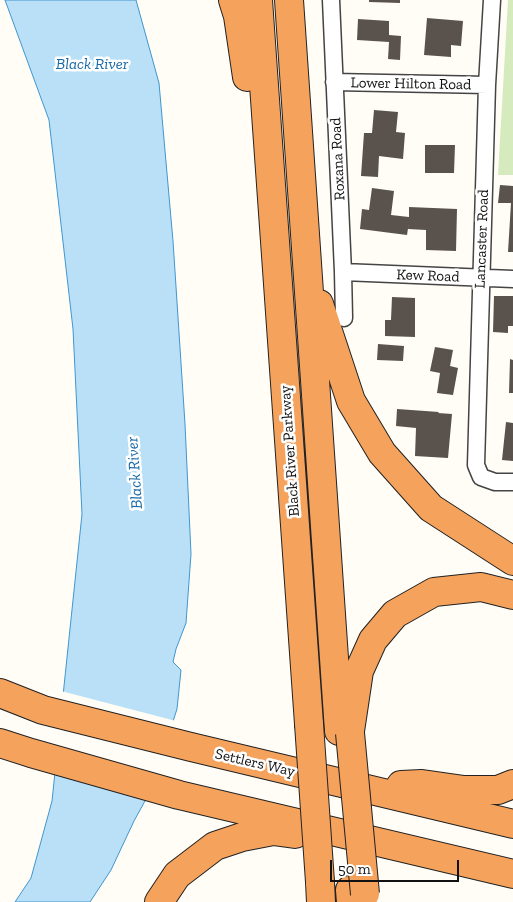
<!DOCTYPE html>
<style>
body{margin:0}
#map{position:relative;width:513px;height:902px;overflow:hidden;background:#fffdf5;font-family:"Zilla Slab",serif}
canvas{display:block}
.scale{position:absolute;left:330px;top:860px;width:129px;height:22px;box-sizing:border-box;border:2px solid #111;border-top:0;padding-left:6px;font-size:15px;line-height:18px;white-space:nowrap;color:#111;-webkit-text-stroke:4px #fff;paint-order:stroke}
</style>
<div id="map">
<canvas width="513" height="902"></canvas>
<div class="scale">50 m</div>
</div>
<script>
const ctx = document.querySelector('canvas').getContext('2d');
ctx.lineJoin = 'round';
function fillPath(path, color) { ctx.fillStyle = color; ctx.fill(path, 'evenodd'); }
const shape = rows => new Path2D(rows.map(r => 'M' + r).join(''));
function trace(path, color, width, dash) { ctx.strokeStyle = color; ctx.lineWidth = width; ctx.lineCap = dash ? 'butt' : 'round'; ctx.setLineDash(dash || []); ctx.stroke(path); }
function label(font, color, halo, rows, align = 'center') {
  ctx.font = font + ' "Zilla Slab",serif'; ctx.lineWidth = 5; ctx.setLineDash([]); ctx.textBaseline = 'middle'; ctx.strokeStyle = halo; ctx.fillStyle = color; for (const [text, x, y, turn = 0] of rows) {
    ctx.save(); ctx.translate(x, y); ctx.rotate((+turn || 0) * Math.PI / 180); ctx.textAlign = isNaN(turn) ? turn : align; if (halo) ctx.strokeText(text, 0, 0); ctx.fillText(text, 0, 0); ctx.restore();
  }
}
fillPath(shape([
 [508,0,513,0,513,175,498,175]
]), '#d5ebbd');
const water = shape([
 [5,0,136,0,159,83,173,241,185,424,191,554,186,623,176,649,173,662,181,670,177,709,151,790,134,821,111,870,90,902,15,902,31,878,52,801,82,514,73,329,49,120,5,0]
]);
fillPath(water, '#b9e0f7');
trace(water, '#3f96cf', 1);
fillPath(shape([
 [61,691,176,721,153,791,149,799,52,774]
]), '#fffdf5');
fillPath(shape([
 [369,0,400,0,400,3,369,2],
 [427,18,463,21,461,46,451,45,451,57,424,55],
 [358,19,389,21,389,35,401,36,400,60,388,59,389,42,357,40],
 [374,110,398,112,396,132,405,133,403,159,379,156,378,177,361,176,364,133,372,133],
 [425,145,455,145,454,173,425,173],
 [500,185,513,186,513,252,508,252,511,203,498,203],
 [372,188,394,191,391,215,409,217,409,207,457,209,456,251,426,250,426,230,408,229,409,222,407,235,360,229,362,209,369,210],
 [494,296,513,296,513,326,508,326,508,333,493,332],
 [392,297,415,298,415,337,385,336,385,320,391,320],
 [378,344,404,346,403,361,377,360],
 [435,347,453,350,450,366,458,368,453,395,437,393,440,373,430,371],
 [510,359,513,360,513,393,509,393],
 [397,409,439,412,438,413,452,414,448,458,415,456,416,428,396,426],
 [506,422,513,423,513,461,502,460]
]), '#5a524d');
const street = shape([
 [331,0,343,272,344,318],
 [492,0,487,85,476,465,481,477,495,482,513,482],
 [334,82,487,85],
 [343,272,513,279]
]);
const highway = shape([
 [233,0,238,16,247,77],
 [258,0,309,724],
 [289,0,339,731],
 [319,304,351,401,382,453,431,508,513,561],
 [0,693,43,710,191,747,513,824],
 [350,731,359,671,373,640,395,614,434,592,481,587,513,595],
 [0,743,31,753,179,795,513,874],
 [401,785,422,784,464,790,498,790,513,784],
 [320,882,321,902],
 [350,890,351,902],
 [159,902,177,875,215,846,242,837,273,831,295,834]
]);
trace(street, '#444', 19);
trace(highway, '#222', 30);
trace(street, '#fff', 16);
trace(highway, '#f5a25d', 28);
const highwayBridge = shape([
 [309,724,320,882],
 [350,733,365,894]
]);
trace(highwayBridge, '#222', 30, []);
trace(highwayBridge, '#f5a25d', 28);
label('15px', '#111', '#fff', [
 ["Lower Hilton Road",411,84,1],
 ["Roxana Road",338,159,-93],
 ["Lancaster Road",482,239,-88],
 ["Kew Road",428,276,2],
 ["Black River Parkway",290,451,-94],
 ["Settlers Way",255,763,13]
]);
label('italic 16px', '#1768a6', '#fff', [
 ["Black River",92,64],
 ["Black River",135,473,-94]
]);
</script>
